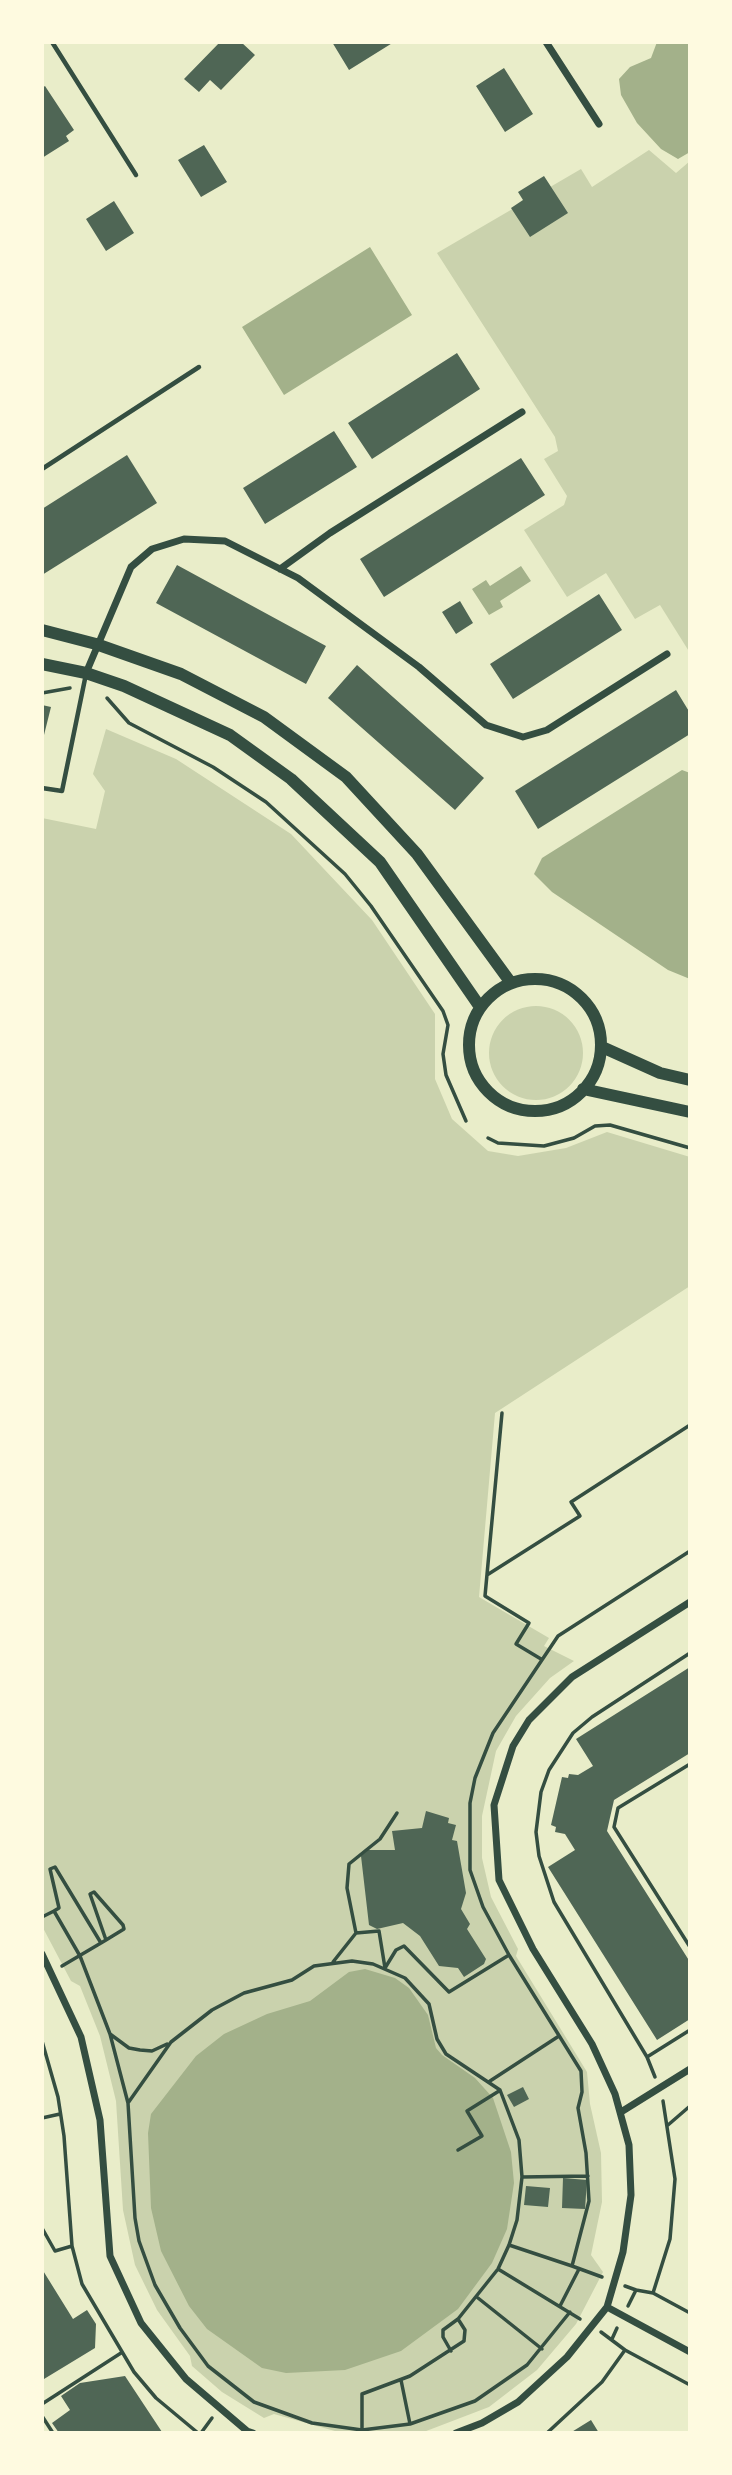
<!DOCTYPE html>
<style>
body{margin:0}
#map{position:relative;width:732px;height:2475px;overflow:hidden;background:#e9edc9;font-family:Lato,sans-serif}
canvas{display:block}
.frame{position:absolute;inset:0;border:44px solid #fefae0;pointer-events:none}
</style>
<div id="map">
<canvas width="732" height="2475"></canvas>
<div class="frame"></div>
</div>
<script>
const ctx = document.querySelector('canvas').getContext('2d');
ctx.lineJoin = 'round';
function fillPath(path, color) { ctx.fillStyle = color; ctx.fill(path, 'evenodd'); }
const shape = rows => new Path2D(rows.map(r => 'M' + r).join(''));
function trace(path, color, width, dash) { ctx.strokeStyle = color; ctx.lineWidth = width; ctx.lineCap = dash ? 'butt' : 'round'; ctx.setLineDash(dash || []); ctx.stroke(path); }
fillPath(shape([
 [649,150,676,173,690,161,690,653,660,605,635,619,606,573,567,597,524,530,564,505,567,496,544,459,558,451,555,437,437,253,581,169,592,187],
 [106,729,176,759,291,834,372,920,435,1014,435,1079,452,1119,488,1151,518,1156,566,1148,607,1132,690,1157,690,1286,495,1413,479,1597,549,1638,544,1646,574,1661,550,1678,516,1716,496,1751,482,1816,482,1858,491,1897,518,1949,516,1956,587,2072,590,2104,601,2153,602,2202,591,2255,603,2272,576,2324,537,2370,489,2407,421,2433,342,2433,274,2414,264,2418,222,2392,192,2366,190,2356,157,2310,135,2265,123,2210,116,2101,100,2036,80,1986,71,1981,42,1926,42,818,96,829,105,791,93,774],
 '489 1053a47 47 0 1 1 94 0a47 47 0 1 1-94 0Z'
]), '#cad2ad');
fillPath(shape([
 [657,42,690,42,690,152,678,159,661,149,637,123,621,95,619,79,630,67,651,58],
 [370,247,412,315,284,395,242,327],
 [521,566,531,581,500,601,503,607,489,615,472,589,486,580,490,586],
 [682,770,690,773,690,979,668,970,552,892,534,874,542,858],
 [365,1969,395,1978,409,1988,428,2015,436,2048,442,2055,475,2078,493,2098,511,2152,514,2183,507,2229,492,2263,458,2309,401,2351,345,2370,286,2373,262,2368,207,2329,189,2306,161,2251,151,2208,148,2133,151,2114,196,2056,224,2034,267,2014,310,2001,349,1972]
]), '#a3b18a');
fillPath(shape([
 [220,42,241,42,255,55,221,90,210,80,199,92,184,79],
 [332,42,394,42,349,70],
 [504,68,533,114,505,132,476,86],
 [45,86,74,130,66,136,69,141,42,158,42,88],
 [204,145,227,182,201,197,178,160],
 [544,176,568,213,530,237,511,208,523,200,518,192],
 [114,201,134,233,106,251,86,219],
 [457,353,480,389,372,459,348,423],
 [334,431,357,467,265,524,243,488],
 [127,455,157,503,42,575,42,509],
 [521,458,545,495,384,597,360,559],
 [177,565,326,646,306,684,156,603],
 [599,594,622,630,513,699,490,664],
 [460,601,473,623,456,634,442,612],
 [357,665,484,778,455,810,328,698],
 [676,690,690,713,690,734,538,829,515,791],
 [42,705,51,707,43,739,42,739],
 [690,1667,690,1753,614,1800,607,1831,690,1962,690,2019,657,2040,548,1867,575,1850,565,1834,555,1832,556,1827,551,1825,562,1777,568,1778,569,1774,578,1775,593,1766,576,1739],
 [426,1811,449,1818,448,1823,456,1825,452,1840,457,1841,466,1893,461,1909,470,1924,467,1929,486,1959,484,1964,464,1977,458,1968,439,1966,420,1936,403,1923,377,1929,369,1925,361,1856,368,1850,395,1850,392,1831,422,1828],
 [523,2087,529,2099,514,2107,507,2095],
 [563,2178,587,2180,585,2209,562,2208],
 [526,2186,550,2188,548,2207,524,2205],
 [42,2269,73,2319,87,2310,96,2324,95,2348,44,2379],
 [125,2376,162,2432,59,2433,52,2423,70,2410,61,2396,80,2383],
 [591,2420,599,2433,570,2433]
]), '#4f6655');
trace(shape([
 [42,693,70,688],
 [107,698,129,723,213,767,266,802,345,874,371,906,443,1011,448,1025,443,1054,446,1075,466,1121],
 [488,1138,498,1143,544,1146,574,1138,595,1126,610,1125,690,1148],
 [502,1413,485,1596,529,1623,516,1644,541,1659],
 [487,1575,580,1516,571,1502,690,1425],
 [690,1653,592,1717,573,1733,549,1770,541,1792,536,1832,539,1856,554,1902,647,2057,690,2030],
 [690,1764,618,1808,614,1827,690,1947],
 [54,1911,59,1908,50,1869,55,1867,101,1943,106,1940,124,1929,123,1925,94,1892,90,1894,106,1940],
 [42,1917,54,1911,80,1956,110,2034],
 [356,1933,347,1888,349,1864,380,1839,397,1813],
 [352,1961,373,1964,405,1978,429,2004,437,2039,446,2054,500,2090,519,2140,522,2177,517,2220,509,2245,498,2269,458,2319,465,2330,464,2341,410,2376,362,2394,362,2430,312,2423,254,2402,208,2366,180,2328,155,2285,139,2241,135,2218,128,2103,171,2042,212,2010,244,1993,292,1980,314,1966,352,1961],
 [333,1962,356,1933,379,1931,385,1968],
 [62,1966,101,1943],
 [385,1968,396,1950,404,1946,449,1992,509,1955],
 [42,2041,58,2097,64,2136,72,2246,82,2284,134,2372,156,2398,198,2433],
 [647,2057,655,2077],
 [490,2081,559,2036],
 [128,2103,110,2034,129,2048,140,2050,152,2051,167,2044],
 [42,2118,60,2114],
 [668,2125,690,2106],
 [458,2150,482,2136,467,2111,499,2091],
 [522,2177,588,2176],
 [42,2228,55,2251,72,2246],
 [509,2245,572,2266],
 [498,2269,580,2319],
 [602,2277,572,2266,589,2201,586,2153,578,2108,582,2092,581,2071,509,1955,483,1907,470,1870,470,1803,475,1778,493,1733,558,1636,690,1551],
 [625,2286,636,2290],
 [653,2293,690,2313],
 [478,2298,542,2349],
 [560,2306,579,2269],
 [628,2306,636,2290,653,2293,670,2239,675,2179,663,2101],
 [612,2339,617,2328],
 [625,2350,690,2385],
 [451,2351,443,2337,443,2330,458,2319],
 [401,2380,410,2424],
 [42,2404,121,2353],
 [42,2416,53,2433],
 [201,2433,212,2418],
 [362,2433,362,2430,410,2424,475,2401,527,2365,570,2312],
 [547,2433,602,2382,625,2350,601,2332]
]), '#344e41', 3.5);
trace(shape([
 [52,42,136,175],
 [42,469,199,367],
 [42,788,62,791,86,674]
]), '#344e41', 4.5);
trace(shape([
 [546,42,599,124],
 [280,569,330,533,522,412],
 [86,673,131,567,152,549,184,539,225,541,298,578,419,667,486,725,523,737,547,730,667,654],
 [42,1954,81,2037,100,2120,110,2256,141,2323,186,2379,247,2431,253,2433],
 [621,2112,690,2069],
 [607,2307,690,2352],
 [456,2433,482,2423,518,2402,567,2357,607,2307,623,2252,631,2195,629,2145,615,2094,592,2044,533,1949,499,1880,494,1805,513,1746,529,1720,572,1677,690,1602]
]), '#344e41', 7);
trace(shape([
 [42,630,96,644,181,674,264,717,346,777,417,854,511,983],
 [42,664,86,673,124,686,230,735,291,779,380,862,480,1007],
 '469 1045a66 66 0 1 1 132 0a66 66 0 1 1-132 0Z',
 [602,1047,660,1073,690,1080],
 [583,1089,690,1112]
]), '#344e41', 12);
</script>
